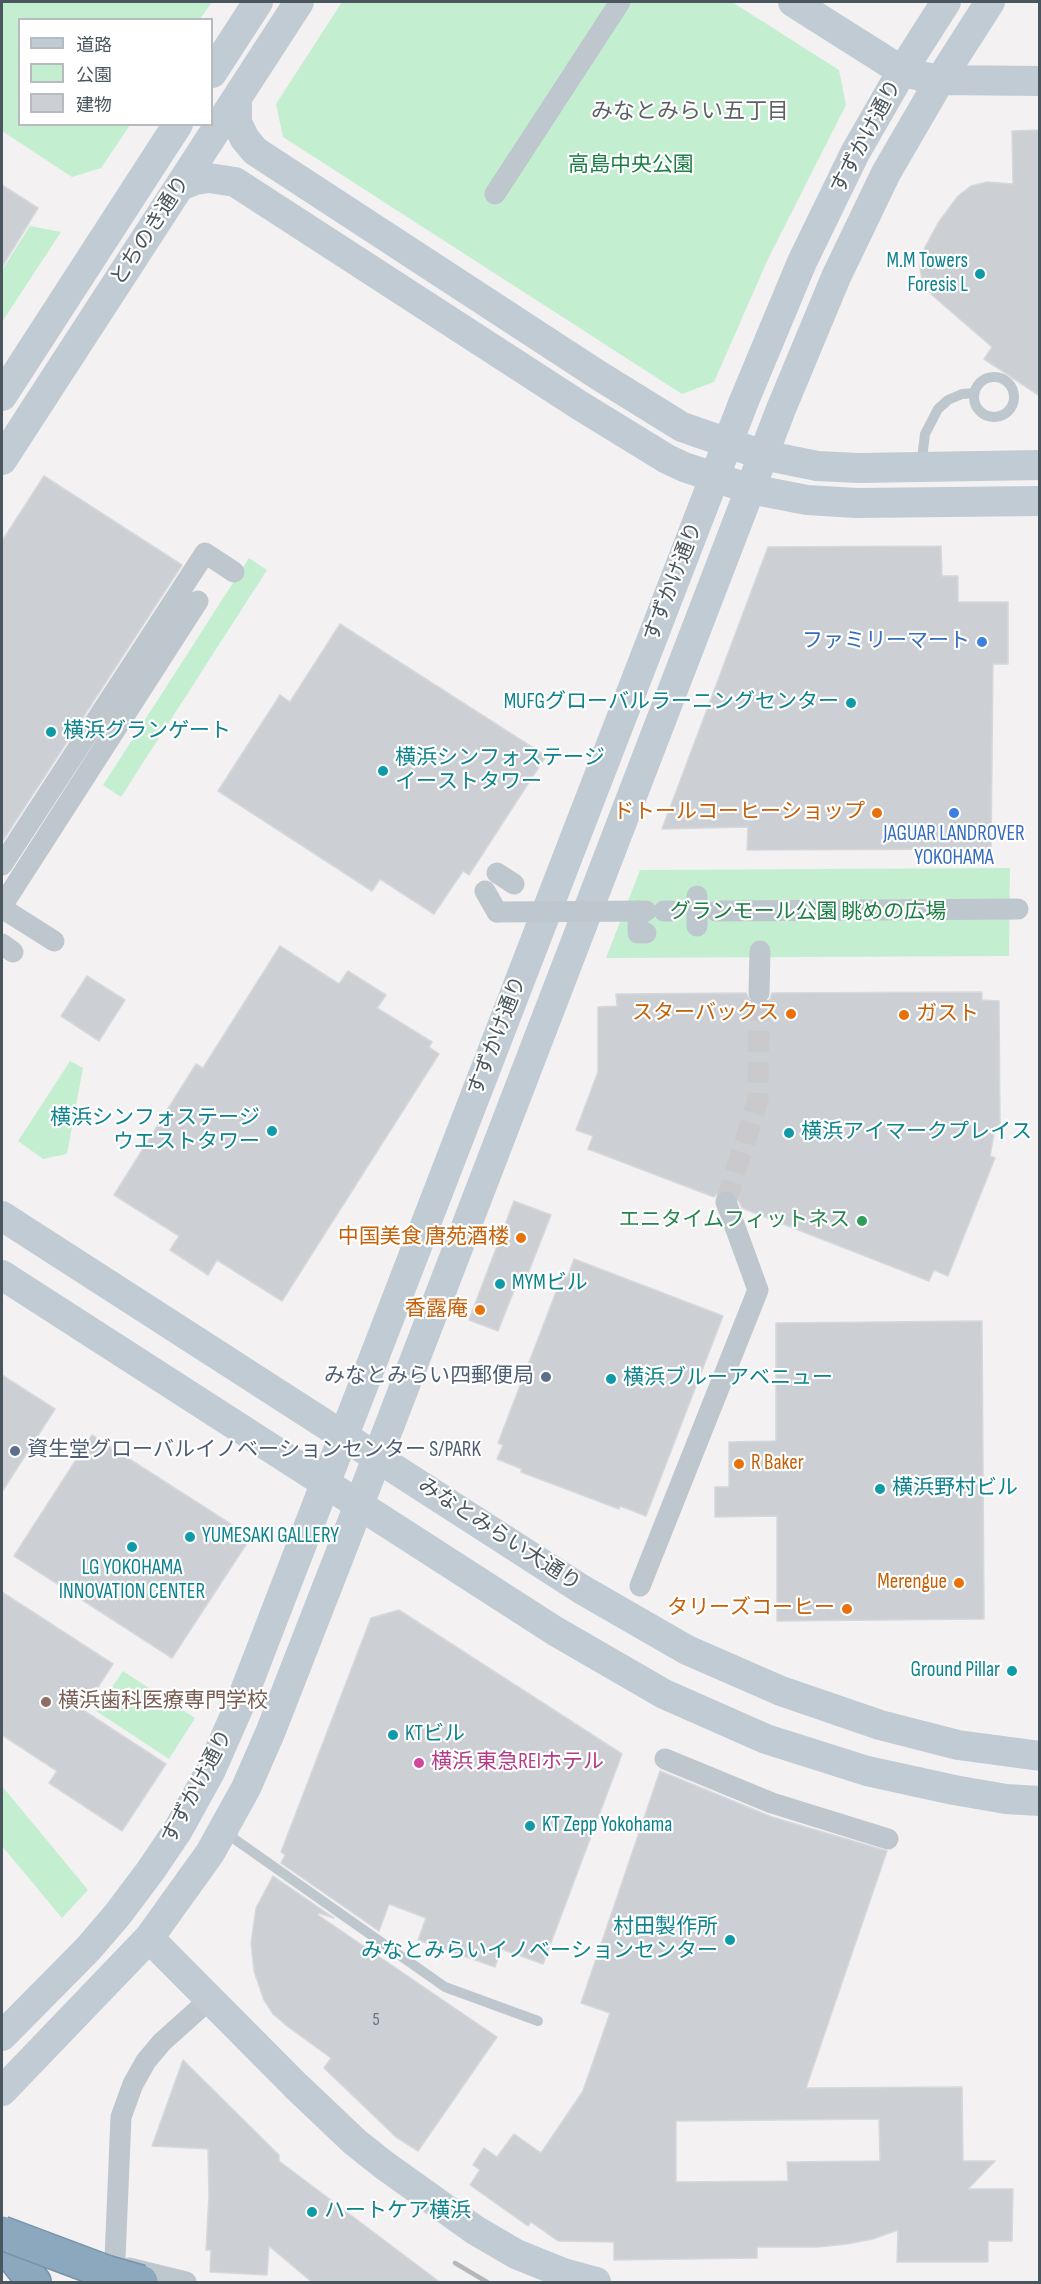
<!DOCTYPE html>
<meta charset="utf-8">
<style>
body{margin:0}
#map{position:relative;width:1041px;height:2284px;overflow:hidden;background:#f4f1f2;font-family:"Sofia Sans Condensed","Noto Sans JP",sans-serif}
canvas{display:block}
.frame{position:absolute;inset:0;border:3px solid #4a565e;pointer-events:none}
.legend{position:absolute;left:18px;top:18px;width:195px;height:108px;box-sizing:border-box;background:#fff;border:2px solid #b7bbbf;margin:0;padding:8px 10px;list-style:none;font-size:18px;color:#4a565e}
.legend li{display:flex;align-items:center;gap:12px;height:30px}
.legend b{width:30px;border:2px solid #b7bbbf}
</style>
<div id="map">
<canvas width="1041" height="2284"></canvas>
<div class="frame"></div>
<ul class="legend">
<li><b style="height:8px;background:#c0cbd4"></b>道路</li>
<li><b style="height:16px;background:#c3efd0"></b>公園</li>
<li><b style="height:16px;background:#cccfd3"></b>建物</li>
</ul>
</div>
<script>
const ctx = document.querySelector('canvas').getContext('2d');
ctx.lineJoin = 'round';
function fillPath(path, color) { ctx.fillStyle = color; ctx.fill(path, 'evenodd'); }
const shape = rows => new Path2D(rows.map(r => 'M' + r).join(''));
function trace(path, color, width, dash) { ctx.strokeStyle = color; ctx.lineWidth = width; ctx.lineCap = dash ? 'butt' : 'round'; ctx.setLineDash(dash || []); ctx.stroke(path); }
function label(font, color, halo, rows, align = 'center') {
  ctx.font = font + ' "Sofia Sans Condensed","Noto Sans JP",sans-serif'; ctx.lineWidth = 4.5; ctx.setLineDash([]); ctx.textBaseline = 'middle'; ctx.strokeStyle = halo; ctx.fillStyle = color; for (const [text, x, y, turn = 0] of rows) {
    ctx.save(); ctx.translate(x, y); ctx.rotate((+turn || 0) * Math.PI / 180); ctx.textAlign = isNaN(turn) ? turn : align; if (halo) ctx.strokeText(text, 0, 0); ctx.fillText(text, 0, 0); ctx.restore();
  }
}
fillPath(shape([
 [2,2,212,2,200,19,20,20,20,124,130,125,101,168,72,177,2,131],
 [342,2,732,2,839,70,846,105,768,259,714,382,682,394,283,137,276,104],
 [30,226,61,232,2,322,2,270],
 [249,558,267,570,121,797,103,785],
 [1010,868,1009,956,606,958,640,870],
 [70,1061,83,1068,67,1154,43,1159,18,1141],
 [123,1671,195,1718,169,1759,96,1711],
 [2,1786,88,1890,62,1918,2,1846]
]), '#c3efd0');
const building = shape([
 [1040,130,1040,396,984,359,992,347,932,295,922,281,920,267,923,251,938,223,958,196,971,186,987,182,1013,184,1012,131,1040,130],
 [2,185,38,208,2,267,2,185],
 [44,476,182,565,2,842,2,541,44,476],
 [941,546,942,576,958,576,958,602,1008,602,1008,664,993,664,991,849,747,850,748,827,662,829,768,547,941,546],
 [340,624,546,756,469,875,463,871,434,914,380,879,372,891,218,791,280,695,290,702,340,624],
 [280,946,339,984,348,971,386,995,377,1008,432,1042,429,1047,439,1054,282,1301,217,1260,208,1275,170,1250,179,1236,114,1195,196,1064,203,1068,280,946],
 [87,976,125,1000,99,1041,61,1016,87,976],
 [982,992,982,1000,999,1001,1000,1127,995,1128,990,1156,995,1158,948,1276,934,1270,929,1281,742,1208,735,1193,729,1190,721,1190,714,1197,588,1149,593,1136,576,1130,598,1072,598,1007,617,1006,616,994,746,993,752,1004,759,1006,770,1000,772,993,982,992],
 [514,1201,551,1215,527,1276,521,1273,498,1331,469,1320,514,1201],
 [574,1259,723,1316,646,1516,620,1506,619,1509,521,1472,522,1469,497,1459,503,1445,498,1443,563,1274,568,1276,574,1259],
 [982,1321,984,1619,777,1621,777,1516,715,1517,715,1487,729,1487,729,1442,776,1441,776,1323,982,1321],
 [2,1375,55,1409,2,1492,2,1375],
 [92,1435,251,1537,172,1658,14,1556,92,1435],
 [2,1592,113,1664,83,1710,166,1764,122,1831,49,1783,57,1771,2,1735,2,1592],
 [399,1610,622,1754,543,1964,501,1949,495,1967,418,1940,426,1918,389,1904,379,1931,281,1863,285,1855,281,1852,371,1618,399,1610],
 [660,1771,772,1817,887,1851,806,2088,962,2087,963,2161,995,2161,968,2189,1013,2189,1012,2241,988,2241,988,2262,897,2262,898,2230,873,2239,847,2244,818,2247,757,2247,757,2258,614,2260,614,2242,558,2241,531,2222,528,2226,470,2185,480,2170,473,2165,484,2148,497,2157,514,2134,541,2153,583,2091,610,2013,581,2003,660,1771],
 [879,2119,880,2161,787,2162,788,2181,676,2182,676,2121,879,2119],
 [273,1876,334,1918,319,1913,318,1915,497,2037,418,2151,396,2137,324,2068,331,2058,287,2026,273,2014,264,2000,254,1971,251,1943,256,1908,273,1876],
 [183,2060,279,2155,279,2161,441,2283,313,2283,269,2246,267,2275,210,2272,211,2250,206,2250,209,2196,208,2149,152,2146,183,2060]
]);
fillPath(building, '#cccfd3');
trace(building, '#d6d8dc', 1.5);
trace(shape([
 [726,1202,758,1100,759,993]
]), '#cacacd', 21, [21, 10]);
const highway = shape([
 [2,2242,34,2282]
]);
trace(highway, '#7693aa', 36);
trace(shape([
 '974 397a20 20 0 1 1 40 0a20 20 0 1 1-40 0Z',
 [921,466,925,434,938,409,948,400,962,394,974,393],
 [223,1831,445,1987,538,2021]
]), '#bec7cd', 10);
trace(shape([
 [495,194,620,2],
 [2,865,205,553,234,572],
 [497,873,514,884],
 [485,891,497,912],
 [697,896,697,926],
 [2,906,198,601],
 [638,911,638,933,646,933],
 [664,911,672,911],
 [716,911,1018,909],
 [2,944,13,952],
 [759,993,760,951],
 [640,1586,758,1290,726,1202],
 [665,1759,772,1803,888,1839],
 [129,2268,186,2282],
 [114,2282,121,2117,133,2084,146,2061,162,2042,210,1999]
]), '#bec7cd', 21);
trace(shape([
 [793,2,902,71,920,76,940,80,1040,81],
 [212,73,258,2],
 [237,98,237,123,245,139,255,151,598,375,682,427,763,455,817,466,859,468,1040,465],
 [180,186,195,180,209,178,235,182,579,405,667,459,684,467,750,489,807,500,856,503,1040,501],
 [2,396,178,124],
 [2,460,299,2],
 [2,1216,581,1589,687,1650,781,1691,880,1725,958,1745,1040,1756],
 [2,1275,555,1631,664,1694,766,1739,867,1771,954,1790,1006,1799,1040,1801],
 [149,1938,296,2086,355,2142,384,2165,475,2230,516,2254,563,2273,596,2282],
 [2,2036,88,1949,118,1914,151,1870,178,1830,211,1770,240,1704,744,401,802,262,855,153,902,71,946,2],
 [2,2091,149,1938,210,1853,246,1788,270,1733,340,1554,781,409,836,277,886,173,940,80,990,2]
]), '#c0cbd4', 30);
trace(highway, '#8ba8be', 33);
trace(shape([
 [455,2263,487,2282]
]), '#b4b7bb', 4.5);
const highwayBridge = shape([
 [2,2233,106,2272,141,2282]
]);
trace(highwayBridge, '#7693aa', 36, []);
trace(shape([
 [2,908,54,941],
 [497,912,646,911]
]), '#bec7cd', 21);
trace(highwayBridge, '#8ba8be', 33);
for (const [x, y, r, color] of [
 [980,274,6,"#0f9aa8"],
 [982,642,6,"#3f7fe0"],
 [851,703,6,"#0f9aa8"],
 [51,732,6,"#0f9aa8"],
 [383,771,6,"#0f9aa8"],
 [877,813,6,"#e8710a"],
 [954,813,6,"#3f7fe0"],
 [791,1014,6,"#e8710a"],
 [904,1015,6,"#e8710a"],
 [272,1131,6,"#0f9aa8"],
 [789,1133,6,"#0f9aa8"],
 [862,1221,6,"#2e9e5b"],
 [521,1238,6,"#e8710a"],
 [500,1284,6,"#0f9aa8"],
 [480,1310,6,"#e8710a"],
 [546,1377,6,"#5c6f8a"],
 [611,1379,6,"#0f9aa8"],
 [15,1451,6,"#5c6f8a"],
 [739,1464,6,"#e8710a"],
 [880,1489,6,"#0f9aa8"],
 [190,1537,6,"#0f9aa8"],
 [132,1547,6,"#0f9aa8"],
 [959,1583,6,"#e8710a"],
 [847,1609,6,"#e8710a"],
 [1012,1671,6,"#0f9aa8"],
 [46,1702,6,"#8d6e63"],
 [393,1735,6,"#0f9aa8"],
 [419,1763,6,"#d1479c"],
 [530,1826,6,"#0f9aa8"],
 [730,1940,6,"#0f9aa8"],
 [312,2212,6,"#0f9aa8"]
]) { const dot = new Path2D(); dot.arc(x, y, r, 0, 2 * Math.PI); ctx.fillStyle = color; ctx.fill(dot); trace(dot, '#fff', 2); }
label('18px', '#6a747b', null, [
 ["5",376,2020]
]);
label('21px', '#4a565e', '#fff', [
 ["すずかけ通り",867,137,-62],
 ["とちのき通り",151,231,-57],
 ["すずかけ通り",674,582,-69],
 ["すずかけ通り",498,1036,-69],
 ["みなとみらい大通り",499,1535,33],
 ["すずかけ通り",198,1787,-62]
]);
label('21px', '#1b7f44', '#fff', [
 ["高島中央公園",631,166],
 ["グランモール公園 眺めの広場",808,913]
]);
label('21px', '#0d838f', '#fff', [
 ["M.M Towers",968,262,"right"],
 ["Foresis L",968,286,"right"],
 ["MUFGグローバルラーニングセンター",839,703,"right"],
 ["横浜グランゲート",63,732],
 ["横浜シンフォステージ",395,759],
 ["イーストタワー",395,783],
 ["横浜シンフォステージ",260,1119,"right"],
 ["ウエストタワー",260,1143,"right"],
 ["横浜アイマークプレイス",801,1133],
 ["MYMビル",512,1284],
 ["横浜ブルーアベニュー",623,1379],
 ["横浜野村ビル",892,1489],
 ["YUMESAKI GALLERY",202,1537],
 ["LG YOKOHAMA",132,1569,"center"],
 ["INNOVATION CENTER",132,1593,"center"],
 ["Ground Pillar",1000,1671,"right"],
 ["KTビル",405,1735],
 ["KT Zepp Yokohama",542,1826],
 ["村田製作所",718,1928,"right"],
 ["みなとみらいイノベーションセンター",718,1952,"right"],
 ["ハートケア横浜",324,2212]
], 'left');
label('21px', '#366cbe', '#fff', [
 ["ファミリーマート",970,642],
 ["JAGUAR LANDROVER",954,835,"center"],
 ["YOKOHAMA",954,859,"center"]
], 'right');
label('21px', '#c56008', '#fff', [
 ["ドトールコーヒーショップ",865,813],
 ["スターバックス",779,1014],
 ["ガスト",916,1015,"left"],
 ["中国美食 唐苑酒楼",509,1238],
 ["香露庵",468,1310],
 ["R Baker",751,1464,"left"],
 ["Merengue",947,1583],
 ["タリーズコーヒー",835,1609]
], 'right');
label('21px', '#27864d', '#fff', [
 ["エニタイムフィットネス",850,1221]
], 'right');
label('21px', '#4e5e75', '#fff', [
 ["みなとみらい四郵便局",534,1377],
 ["資生堂グローバルイノベーションセンター S/PARK",27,1451,"left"]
], 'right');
label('21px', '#785e54', '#fff', [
 ["横浜歯科医療専門学校",58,1702]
], 'left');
label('21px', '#b23c85', '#fff', [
 ["横浜 東急REIホテル",431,1763]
], 'left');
label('22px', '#5e6266', '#fff', [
 ["みなとみらい五丁目",690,112]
]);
</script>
